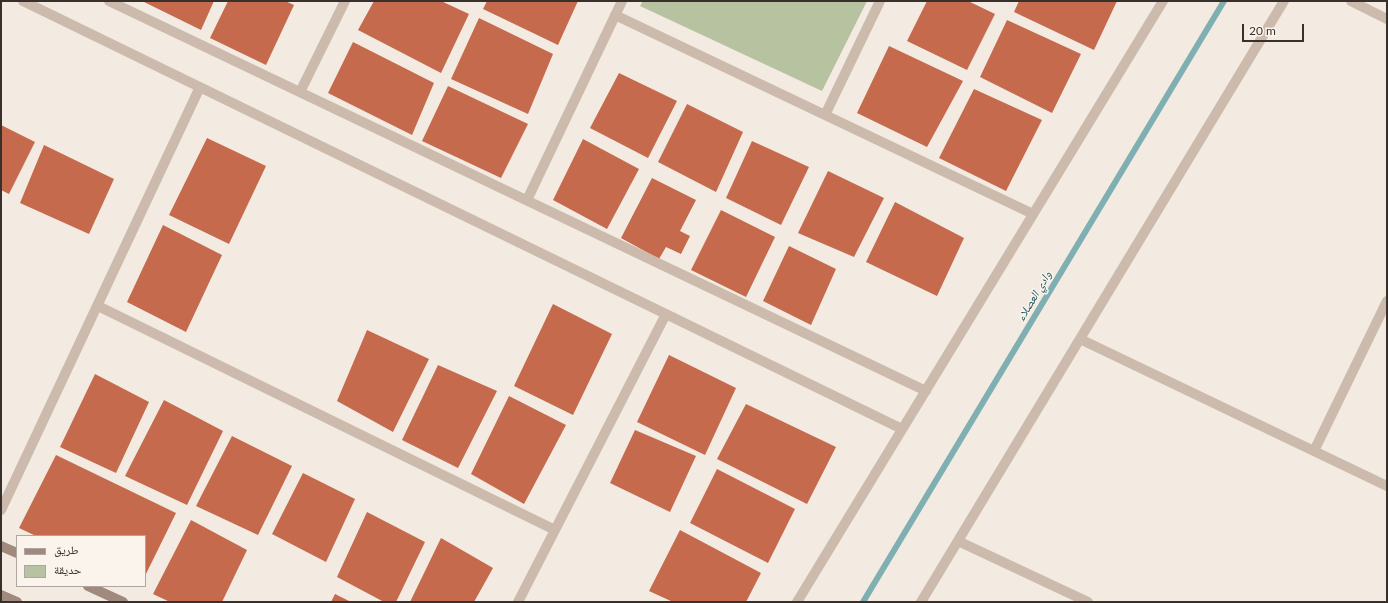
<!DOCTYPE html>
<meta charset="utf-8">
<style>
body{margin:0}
#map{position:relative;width:1388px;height:603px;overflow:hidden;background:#f3eae1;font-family:Lato,"Noto Naskh Arabic",sans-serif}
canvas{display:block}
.frame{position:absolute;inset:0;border:2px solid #3a302b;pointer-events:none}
.legend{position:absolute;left:16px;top:535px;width:130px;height:52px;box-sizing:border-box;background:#fbf4ed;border:1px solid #aea69f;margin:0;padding:5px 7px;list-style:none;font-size:12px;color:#3a302b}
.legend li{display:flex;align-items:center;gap:8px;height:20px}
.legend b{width:20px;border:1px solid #aea69f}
.scale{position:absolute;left:1242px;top:24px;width:62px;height:18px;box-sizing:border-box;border:2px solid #3a302b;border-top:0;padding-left:5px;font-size:12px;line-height:14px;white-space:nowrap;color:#3a302b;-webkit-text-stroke:3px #fbf4ed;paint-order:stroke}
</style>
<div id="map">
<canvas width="1388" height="603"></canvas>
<div class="frame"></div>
<ul class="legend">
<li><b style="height:5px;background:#a08a7d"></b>طريق</li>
<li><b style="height:11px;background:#b7c3a0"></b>حديقة</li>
</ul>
<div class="scale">20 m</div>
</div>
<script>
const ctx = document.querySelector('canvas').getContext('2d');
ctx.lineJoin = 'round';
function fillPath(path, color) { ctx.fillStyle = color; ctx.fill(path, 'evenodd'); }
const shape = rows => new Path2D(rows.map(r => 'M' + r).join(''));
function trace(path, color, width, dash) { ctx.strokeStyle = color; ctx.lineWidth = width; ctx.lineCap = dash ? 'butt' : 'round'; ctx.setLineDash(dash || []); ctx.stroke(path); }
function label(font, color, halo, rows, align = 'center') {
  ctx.font = font + ' Lato,"Noto Naskh Arabic",sans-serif'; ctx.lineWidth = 3; ctx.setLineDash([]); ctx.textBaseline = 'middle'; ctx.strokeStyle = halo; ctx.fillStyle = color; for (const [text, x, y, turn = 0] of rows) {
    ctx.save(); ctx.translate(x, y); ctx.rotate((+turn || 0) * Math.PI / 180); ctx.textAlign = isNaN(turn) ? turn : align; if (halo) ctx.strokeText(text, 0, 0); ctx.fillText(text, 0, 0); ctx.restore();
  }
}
fillPath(shape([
 [643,1,867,1,822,91,640,6]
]), '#b7c3a0');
trace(shape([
 [863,602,1224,1]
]), '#7fafb1', 6);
fillPath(shape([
 [142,1,214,1,201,30],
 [228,1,285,1,294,5,266,65,210,38],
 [374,1,441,1,469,14,441,73,358,30],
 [487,1,578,1,558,45,483,9],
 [927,1,968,1,995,14,967,70,907,41],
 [1019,1,1117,1,1094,50,1014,12],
 [479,18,553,54,528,114,451,79],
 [1007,20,1081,54,1052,113,980,77],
 [353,42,434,83,412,135,328,93],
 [889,46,963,81,927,147,857,113],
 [619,73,677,101,648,158,590,128],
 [448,86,528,124,501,178,422,141],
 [974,89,1042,120,1006,191,939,158],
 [687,104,743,132,716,192,658,162],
 [1,125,35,142,9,194,1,190],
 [207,138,266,166,229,244,169,215],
 [583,139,639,169,607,229,553,200],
 [752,141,809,167,781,225,726,198],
 [44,145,114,179,89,234,20,203],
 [828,171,884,198,854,257,798,233],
 [652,178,696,200,680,231,690,236,681,254,666,247,659,259,621,238],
 [895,202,964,238,937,296,866,262],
 [721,210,775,237,746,297,691,270],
 [163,225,222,255,186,332,127,302],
 [789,246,836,269,811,325,763,301],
 [553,304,612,334,573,415,514,386],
 [367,330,429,359,393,432,337,401],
 [669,355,736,388,705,455,637,422],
 [438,365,497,391,458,468,402,440],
 [95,374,149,402,116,473,60,447],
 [509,396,566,425,524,504,471,474],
 [164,400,223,431,187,505,125,476],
 [746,404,836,447,807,504,717,459],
 [635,430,696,456,670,512,610,483],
 [232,436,292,466,258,535,196,506],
 [56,455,176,513,145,576,145,536,36,536,19,528],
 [717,469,795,509,768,563,690,523],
 [303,473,355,499,326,562,272,534],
 [367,512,425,542,396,602,384,602,337,577],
 [191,520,247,550,222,602,170,602,153,594],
 [680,530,761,573,746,602,673,602,649,591],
 [441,538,493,568,474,602,410,602],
 [335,594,351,602,331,602]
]), '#c56a4d');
trace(shape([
 [23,1,902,429],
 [109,1,926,391],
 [1351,1,1387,19],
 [615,15,1033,214],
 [300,92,345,1],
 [825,115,880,1],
 [527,200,622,1],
 [98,306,555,530],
 [1080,339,1387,486],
 [1314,451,1387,301],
 [1,510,200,87],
 [958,541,1088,602],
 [518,602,666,314],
 [797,602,1163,1],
 [921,602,1284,1]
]), '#ccbbac', 10);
trace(shape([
 [1,546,17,553],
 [88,586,123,602],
 [1,595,17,602]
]), '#a08a7d', 10);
label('italic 12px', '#20585c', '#fbf4ed', [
 ["وادي العصلاء",1034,296,-59]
]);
</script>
